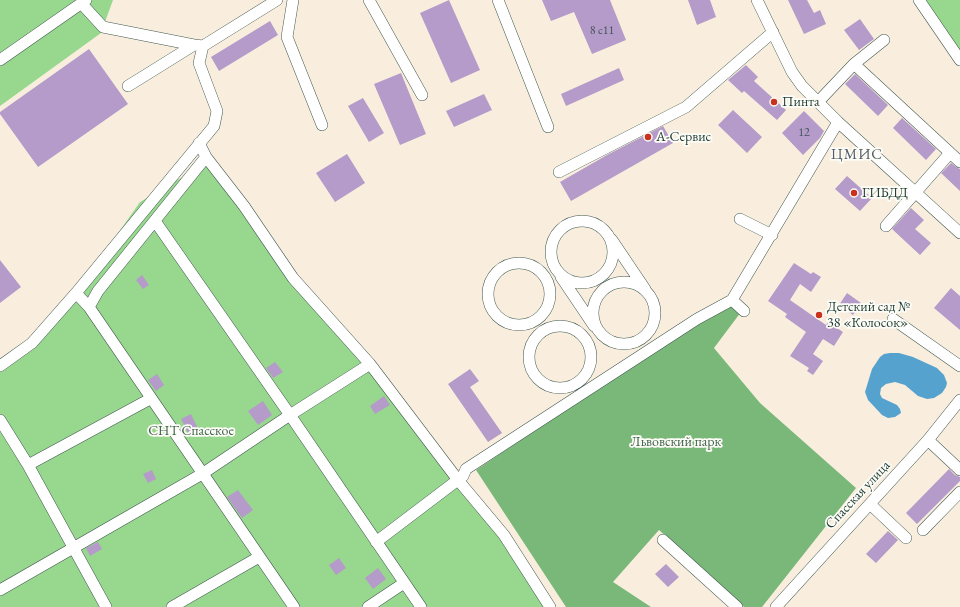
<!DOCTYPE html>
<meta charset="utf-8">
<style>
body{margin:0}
canvas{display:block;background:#f9eede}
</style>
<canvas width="960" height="607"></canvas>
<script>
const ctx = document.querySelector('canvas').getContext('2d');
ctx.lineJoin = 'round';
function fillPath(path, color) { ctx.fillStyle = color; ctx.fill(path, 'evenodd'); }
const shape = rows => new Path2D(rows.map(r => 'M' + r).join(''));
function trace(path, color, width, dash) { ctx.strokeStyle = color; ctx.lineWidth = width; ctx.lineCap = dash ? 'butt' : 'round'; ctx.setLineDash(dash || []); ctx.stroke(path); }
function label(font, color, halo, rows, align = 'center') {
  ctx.font = font + ' "EB Garamond",serif'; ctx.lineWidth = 3.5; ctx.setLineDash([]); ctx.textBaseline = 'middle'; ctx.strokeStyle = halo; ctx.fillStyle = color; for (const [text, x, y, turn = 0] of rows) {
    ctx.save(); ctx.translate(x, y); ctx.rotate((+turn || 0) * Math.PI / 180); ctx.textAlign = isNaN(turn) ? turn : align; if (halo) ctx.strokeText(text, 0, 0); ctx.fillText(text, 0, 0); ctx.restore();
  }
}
fillPath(shape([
 [0,0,113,0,101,33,0,106],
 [921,0,960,0,960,54],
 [208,162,340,334,448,460,553,607,0,607,0,367,76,293,140,202]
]), '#98d88e');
fillPath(shape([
 [729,300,741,312,714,348,760,403,856,488,762,607,744,607,659,530,613,582,651,607,566,607,476,470]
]), '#7ab879');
fillPath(shape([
 [890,353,899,353,913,357,937,368,944,375,947,383,946,387,942,393,934,398,927,399,918,396,905,385,895,382,886,384,881,388,880,394,882,398,897,405,900,409,901,413,895,417,888,418,882,415,868,400,865,392,872,369,880,357,884,354]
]), '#56a2ce');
fillPath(shape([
 [449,0,480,70,451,83,420,13],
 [542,0,610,0,626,40,592,54,574,12,551,21],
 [688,0,710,0,716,17,697,25],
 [788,0,807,0,814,13,820,10,826,24,804,34],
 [860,19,874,39,859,50,844,30],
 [270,21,278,35,219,71,211,57],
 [89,49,128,104,38,167,0,114,0,112],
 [746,65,758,77,754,81,786,110,777,120,744,91,742,93,728,80],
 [619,68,624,80,566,106,561,94],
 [401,73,426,134,400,145,374,84],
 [855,74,888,105,878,116,845,84],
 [484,94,492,110,454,127,446,111],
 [363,98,384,133,369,142,348,106],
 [733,110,762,137,747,153,718,125],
 [804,111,824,131,820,138,803,155,782,133],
 [902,118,936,149,926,160,893,128],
 [663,126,673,143,571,201,560,182,607,155],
 [347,154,365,183,335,202,316,173],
 [951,163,956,167,960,169,960,191,941,173],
 [847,176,872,198,860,211,835,189],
 [911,208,924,220,915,229,931,243,920,255,892,229],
 [0,260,21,287,0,303],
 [794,263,811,274,813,272,821,277,811,292,800,284,790,300,826,325,828,322,843,332,834,346,823,339,813,354,823,361,813,375,807,371,809,368,790,356,806,332,785,317,787,314,768,301],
 [142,275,149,285,143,289,136,280],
 [951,288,960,296,960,330,934,308],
 [847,293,861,303,853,315,839,305],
 [275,362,283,372,273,378,266,368],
 [470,369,479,381,470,387,502,433,488,442,448,384],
 [157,374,164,385,156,391,148,380],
 [384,396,390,405,375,414,370,406],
 [263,401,272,415,258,425,248,411],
 [191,414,199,431,189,435,181,419],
 [949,469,955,475,960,477,960,481,917,524,906,513],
 [152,470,156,479,148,483,143,474],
 [238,490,253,510,242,518,227,497],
 [888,531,898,540,876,563,866,554],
 [98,542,102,549,90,556,86,548],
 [339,558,346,568,336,575,329,565],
 [666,564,679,577,668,587,655,574],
 [378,568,386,579,373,589,365,578]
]), '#b49bc9');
const minor = shape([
 [293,0,287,37,322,125],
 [369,0,422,95],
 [498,0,548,127],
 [757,0,792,72,802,86,838,122,960,233],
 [919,0,960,60],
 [81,3,103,27,194,45,203,46,277,0],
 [0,60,86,0],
 [854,64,960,162],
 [128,86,194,45],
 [818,102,854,64,884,40],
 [199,143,206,157,244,206,293,278,370,364,458,480,504,535,550,607],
 [559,172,686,107,773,32],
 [740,219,772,235],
 [155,221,290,415,421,607],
 '551 252a31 31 0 1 1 62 0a31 31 0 1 1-62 0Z',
 [886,226,950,153],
 [612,240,645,289],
 '488 294a31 31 0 1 1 62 0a31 31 0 1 1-62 0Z',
 [561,277,594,326],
 '593 313a31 31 0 1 1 62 0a31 31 0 1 1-62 0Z',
 [76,293,89,307,294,607],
 [732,300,744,311],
 [89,307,98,291,206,157],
 [893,319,960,366],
 '529 357a31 31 0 1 1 62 0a31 31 0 1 1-62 0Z',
 [0,366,32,343,76,293,214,126,217,111,199,63,203,46],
 [0,420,28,465,106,607],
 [928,440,960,470],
 [28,465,150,399],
 [870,504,906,538],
 [923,530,960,492],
 [663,540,737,607],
 [376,542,463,476,466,469,697,319,732,300,838,122],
 [0,590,202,474,290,415,370,364],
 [172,607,259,557],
 [368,607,404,583],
 [776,607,928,440,960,400]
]);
trace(minor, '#40584e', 12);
trace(minor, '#fff', 11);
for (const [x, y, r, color] of [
 [774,102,4,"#c8321e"],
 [648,137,4,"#c8321e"],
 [854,193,4,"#c8321e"],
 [819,315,4,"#c8321e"]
]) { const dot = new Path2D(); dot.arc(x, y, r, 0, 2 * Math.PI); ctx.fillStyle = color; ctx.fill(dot); trace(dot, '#fdfcf7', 1.5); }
label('12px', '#445459', null, [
 ["8 с11",602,31],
 ["12",804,133]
]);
label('14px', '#1f3d34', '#fdfcf7', [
 ["Пинта",782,102],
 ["A-Сервис",656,137],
 ["ГИБДД",862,193],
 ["Детский сад №",827,307],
 ["38 «Колосок»",827,323]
], 'left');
label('14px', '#3d644a', '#fdfcf7', [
 ["СНТ Спасское",191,431],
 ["Львовский парк",676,442]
]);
label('14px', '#1f3d34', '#fdfcf7', [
 ["Спасская улица",858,495,-47]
]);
ctx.letterSpacing = '1px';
label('15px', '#535e68', '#fdfcf7', [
 ["ЦМИС",857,155]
]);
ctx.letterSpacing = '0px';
</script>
